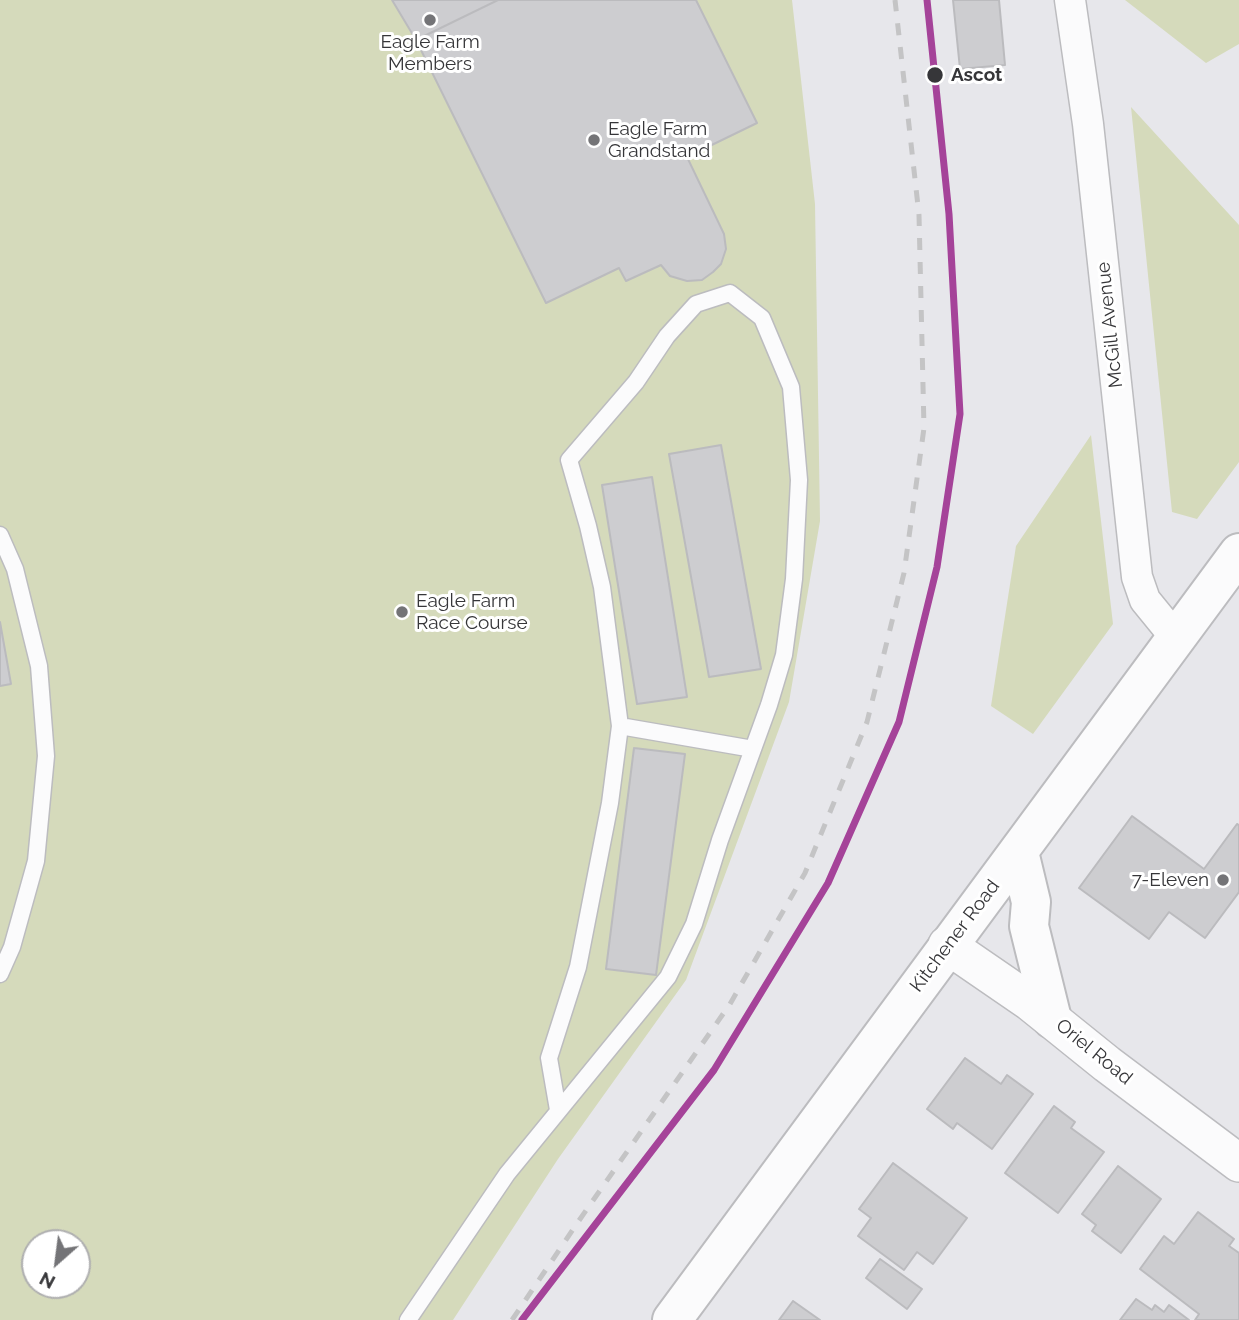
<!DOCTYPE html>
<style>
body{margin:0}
#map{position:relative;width:1239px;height:1320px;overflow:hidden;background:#e7e7eb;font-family:Raleway,sans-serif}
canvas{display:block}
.north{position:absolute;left:21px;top:1229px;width:70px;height:70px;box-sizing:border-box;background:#fff;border:2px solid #afafb0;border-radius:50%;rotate:208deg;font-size:19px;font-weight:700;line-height:28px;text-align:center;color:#363639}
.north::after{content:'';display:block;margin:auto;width:24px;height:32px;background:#747477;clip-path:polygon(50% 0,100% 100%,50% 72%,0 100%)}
</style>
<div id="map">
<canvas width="1239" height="1320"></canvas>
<div class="north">N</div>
</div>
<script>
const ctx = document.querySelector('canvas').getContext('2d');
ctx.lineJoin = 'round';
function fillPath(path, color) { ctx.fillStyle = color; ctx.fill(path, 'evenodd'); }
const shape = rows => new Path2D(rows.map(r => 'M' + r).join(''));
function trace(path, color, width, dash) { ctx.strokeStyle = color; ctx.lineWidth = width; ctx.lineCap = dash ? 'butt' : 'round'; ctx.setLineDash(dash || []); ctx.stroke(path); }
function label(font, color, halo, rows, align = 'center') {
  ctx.font = font + ' Raleway,sans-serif'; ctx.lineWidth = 6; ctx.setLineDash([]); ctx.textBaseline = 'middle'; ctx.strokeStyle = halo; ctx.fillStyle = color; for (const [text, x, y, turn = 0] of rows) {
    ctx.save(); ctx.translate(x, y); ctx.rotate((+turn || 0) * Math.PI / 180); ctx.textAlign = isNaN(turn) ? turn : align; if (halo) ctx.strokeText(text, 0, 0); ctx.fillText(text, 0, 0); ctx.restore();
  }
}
fillPath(shape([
 [0,0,792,0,815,204,820,521,789,702,686,980,558,1159,453,1320,0,1320],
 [35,1243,77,1243,77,1285,35,1285],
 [1125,0,1239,0,1239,44,1206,63],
 [1131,107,1239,225,1239,462,1197,519,1172,512],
 [1091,435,1113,624,1033,734,991,706,1016,546]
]), '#d5dabb');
const building = shape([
 [392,0,498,0,416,40,392,0],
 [498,0,696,0,757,123,687,157,724,234,726,249,721,264,713,272,702,280,687,281,670,276,661,265,626,281,619,268,546,303,416,40,498,0],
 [953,0,999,0,1005,65,960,69,953,0],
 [721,445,761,669,709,677,669,454,721,445],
 [652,477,687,697,637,704,602,485,652,477],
 [0,622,11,684,0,686,0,622],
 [634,748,685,754,656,975,606,969,634,748],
 [1132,816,1204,869,1237,824,1239,825,1239,892,1205,938,1169,912,1149,939,1079,888,1132,816],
 [965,1058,1001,1084,1007,1075,1033,1094,992,1149,957,1123,953,1129,927,1109,965,1058],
 [1054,1106,1075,1122,1071,1128,1104,1152,1058,1213,1005,1173,1054,1106],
 [893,1163,967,1218,933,1264,917,1252,904,1270,858,1236,871,1218,859,1209,893,1163],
 [1118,1166,1161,1199,1121,1253,1092,1231,1096,1225,1082,1214,1118,1166],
 [1198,1212,1234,1239,1229,1246,1239,1253,1239,1320,1195,1320,1199,1314,1140,1269,1164,1236,1174,1244,1198,1212],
 [880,1259,922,1289,907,1309,866,1278,880,1259],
 [1136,1299,1152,1310,1155,1305,1164,1312,1169,1305,1189,1320,1120,1320,1136,1299],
 [793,1301,820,1320,779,1320,793,1301]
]);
fillPath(building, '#cdcdd0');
trace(building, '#bbbbbe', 2);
const service = shape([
 [0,535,15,569,39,666,46,756,36,861,12,947,0,974],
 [620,726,753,749],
 [408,1320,507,1174,668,977,694,924,720,840,769,705,784,655,794,579,799,480,791,387,762,318,730,293,696,304,667,336,636,382,569,460,588,526,602,587,620,726,610,803,578,967,549,1058,558,1110]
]);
const minor = shape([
 [1070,0,1088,124,1137,577,1145,600,1176,638]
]);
const tertiary = shape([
 [947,945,1030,1002,1107,1064,1239,1163]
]);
const secondary = shape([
 [1019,852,1031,902,1029,926,1052,1019],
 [672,1320,1239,553]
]);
trace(service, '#bcbcbf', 19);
trace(minor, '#bcbcbf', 33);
trace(tertiary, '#bcbcbf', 40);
trace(secondary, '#bcbcbf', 42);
trace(service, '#fbfbfc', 16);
trace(minor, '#fbfbfc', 30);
trace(tertiary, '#fbfbfc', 37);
trace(secondary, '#fbfbfc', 38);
trace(shape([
 [512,1320,578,1222,730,1004,805,873,867,722,904,573,924,428,919,215,895,0]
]), '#c4c4c5', 5, [12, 12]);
trace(shape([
 [522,1320,714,1070,828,883,899,722,937,567,960,414,949,214,927,0]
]), '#a54399', 7);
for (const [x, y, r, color] of [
 [430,20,7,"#747477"],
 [935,75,9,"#363639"],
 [594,140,7,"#747477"],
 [402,612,7,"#747477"],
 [1223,880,7,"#747477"]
]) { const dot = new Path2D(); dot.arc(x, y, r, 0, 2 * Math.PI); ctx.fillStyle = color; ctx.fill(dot); trace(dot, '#fff', 2.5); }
label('19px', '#363639', '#fff', [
 ["Eagle Farm",430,42,"center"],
 ["Members",430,64,"center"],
 ["Eagle Farm",608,129],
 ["Grandstand",608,151],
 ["Eagle Farm",416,601],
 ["Race Course",416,623],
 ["7-Eleven",1209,880,"right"]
], 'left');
label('bold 19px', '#363639', '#fff', [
 ["Ascot",951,75]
], 'left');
label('19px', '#363639', '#fff', [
 ["McGill Avenue",1110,325,-96],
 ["Kitchener Road",955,936,-53],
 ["Oriel Road",1094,1052,39]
]);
</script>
